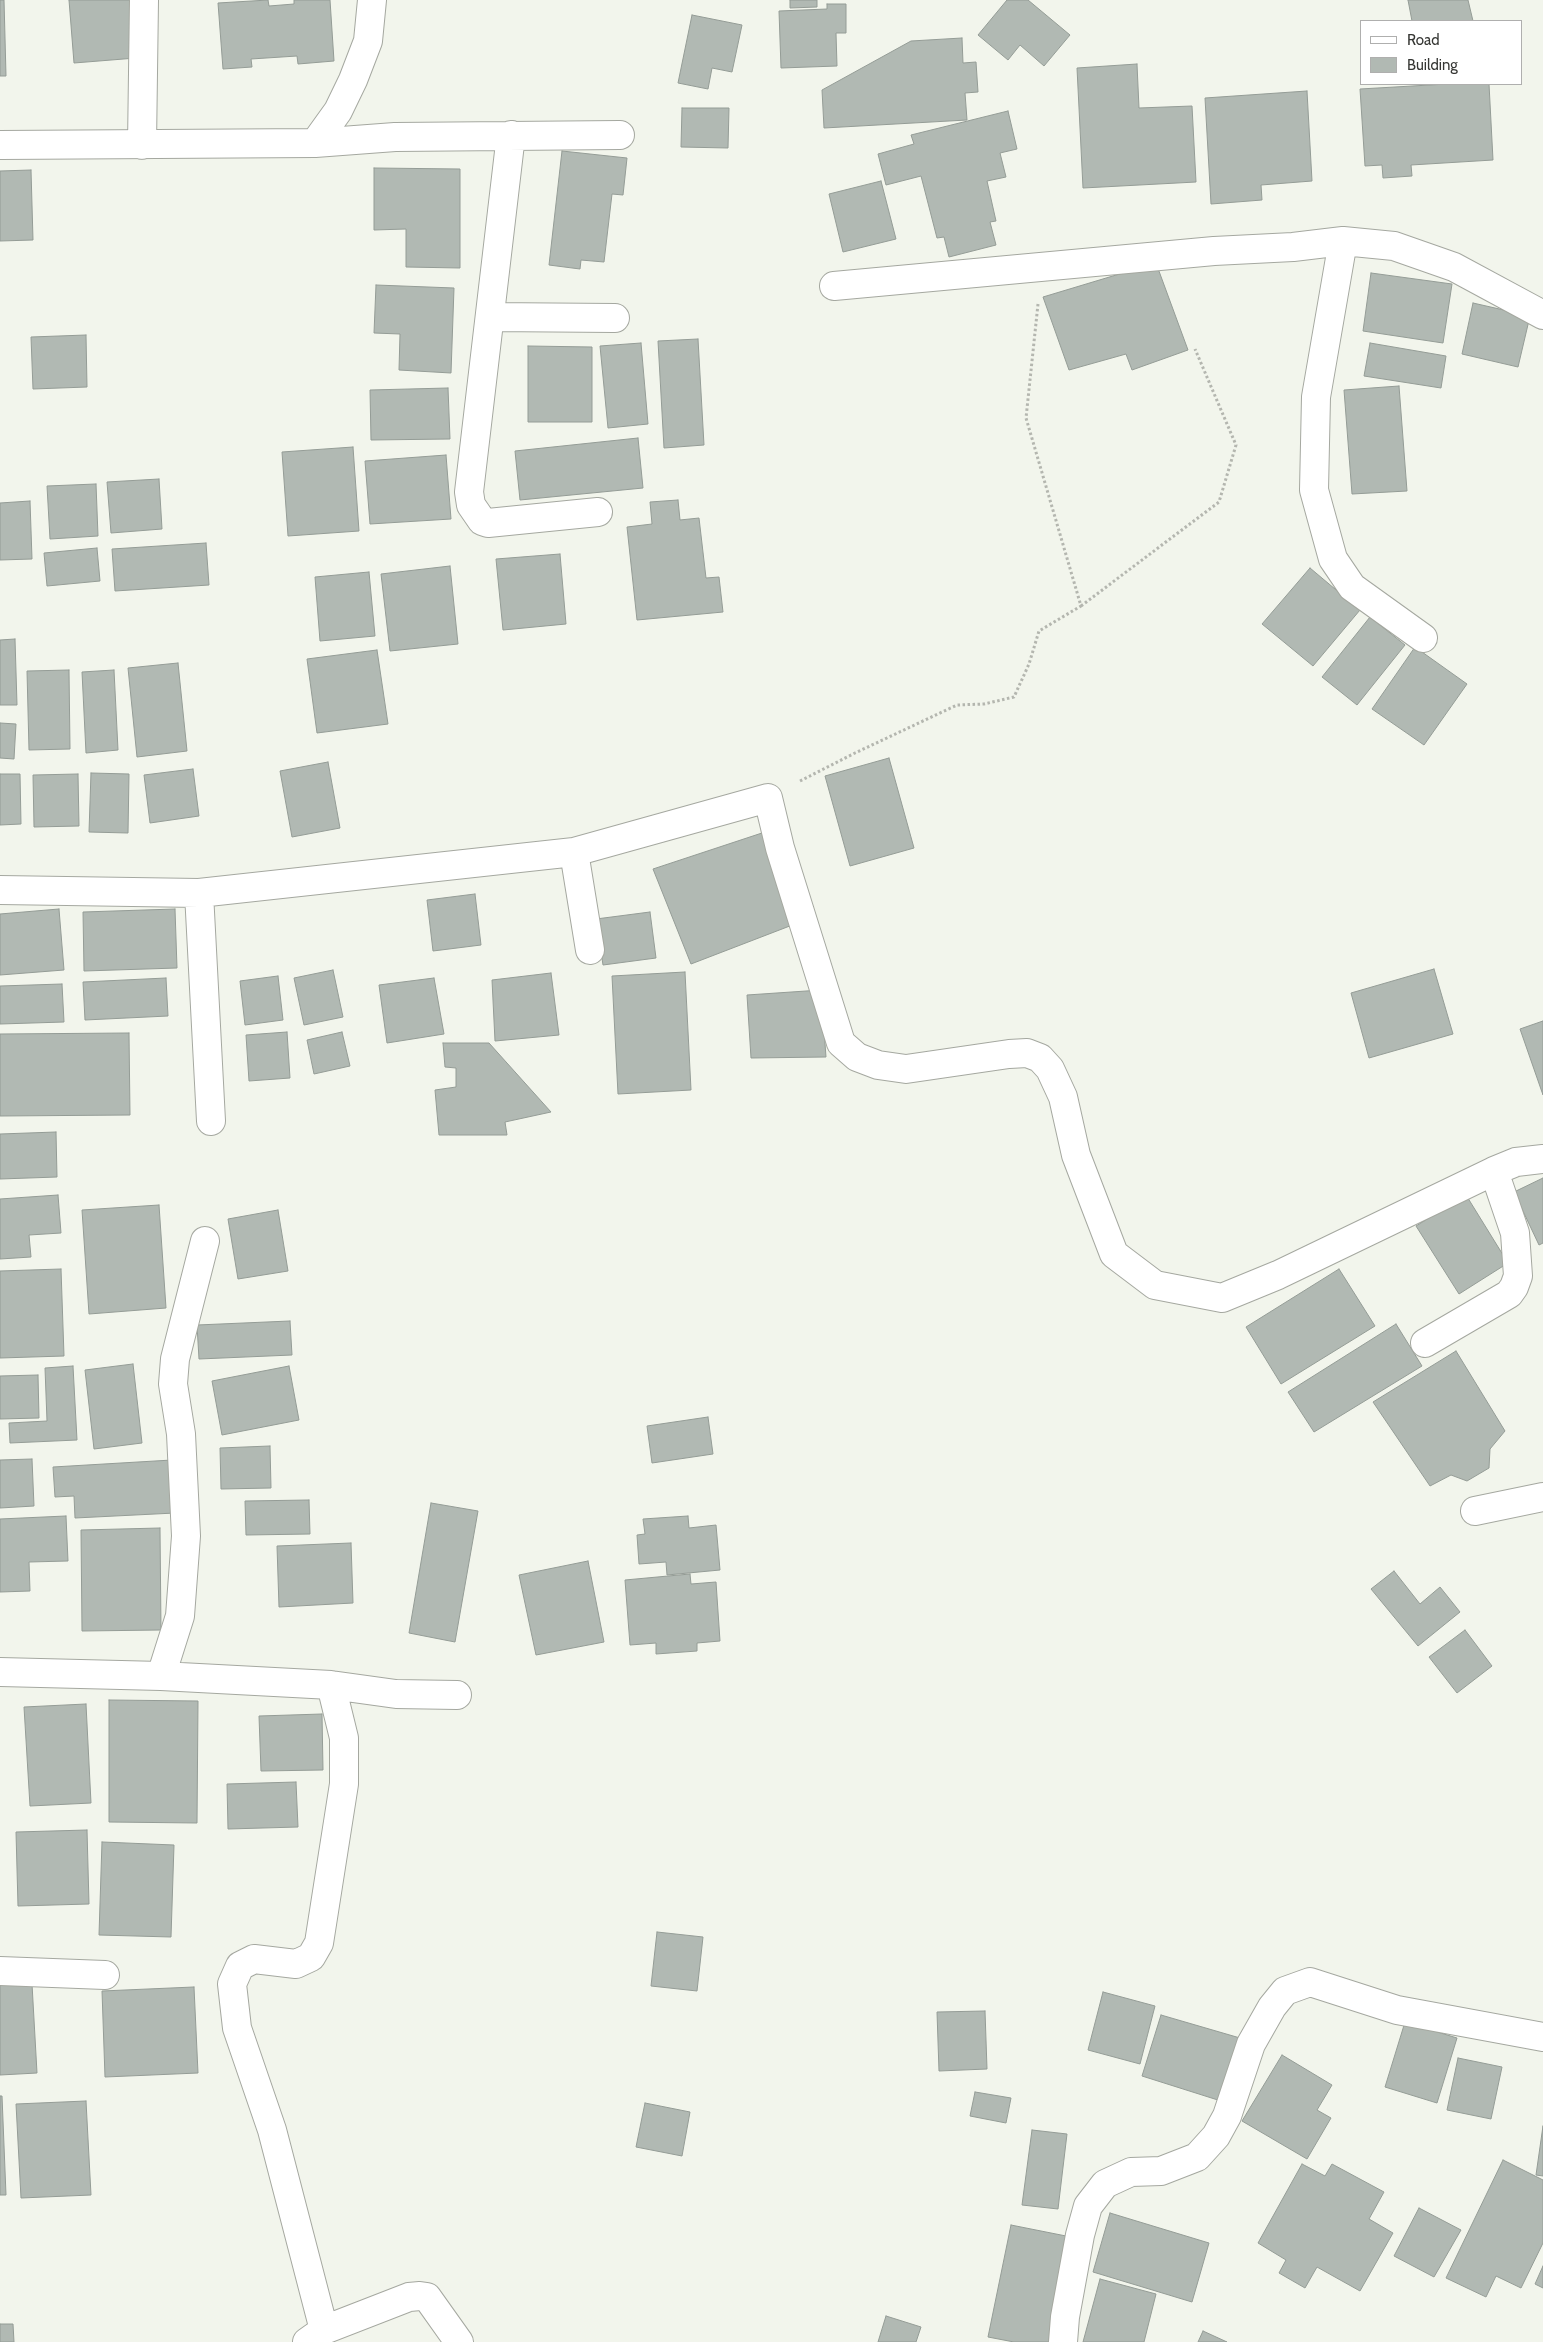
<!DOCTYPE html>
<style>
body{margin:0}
#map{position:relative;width:1543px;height:2342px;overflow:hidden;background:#f2f5ec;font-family:Cabin,sans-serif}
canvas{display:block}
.legend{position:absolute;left:1360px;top:20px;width:162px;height:65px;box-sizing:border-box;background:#fff;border:1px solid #afafae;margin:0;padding:6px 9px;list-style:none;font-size:15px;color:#363734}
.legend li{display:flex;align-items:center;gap:10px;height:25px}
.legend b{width:25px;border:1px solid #afafae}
</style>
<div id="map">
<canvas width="1543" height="2342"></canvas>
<ul class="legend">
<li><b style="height:6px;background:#fff"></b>Road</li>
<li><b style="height:14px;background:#b1b9b3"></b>Building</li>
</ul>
</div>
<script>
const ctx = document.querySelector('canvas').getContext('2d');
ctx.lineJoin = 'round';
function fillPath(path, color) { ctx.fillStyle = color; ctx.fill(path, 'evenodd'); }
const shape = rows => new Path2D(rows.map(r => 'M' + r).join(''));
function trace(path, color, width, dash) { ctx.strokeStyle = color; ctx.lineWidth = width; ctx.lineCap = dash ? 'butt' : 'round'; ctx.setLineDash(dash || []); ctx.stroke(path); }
const building = shape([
 [0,0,4,0,6,76,0,76,0,0],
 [69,0,132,0,136,58,74,63,69,0],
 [268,0,269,6,294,4,294,0,330,0,334,61,298,64,297,56,251,59,252,67,223,69,218,3,268,0],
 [790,0,817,0,817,7,790,8,790,0],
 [1007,0,1028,0,1070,35,1044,66,1020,45,1008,60,978,35,1007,0],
 [1408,0,1468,0,1473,21,1412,21,1408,0],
 [827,4,846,4,846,33,836,33,837,66,781,68,779,11,827,9,827,4],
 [692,15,742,25,732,72,712,68,708,89,678,83,692,15],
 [962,38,963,63,976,62,978,92,965,93,967,120,824,128,822,90,911,41,962,38],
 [1137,64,1139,108,1192,106,1196,182,1083,188,1077,68,1137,64],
 [1447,84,1489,84,1493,160,1411,165,1412,176,1383,178,1382,165,1365,166,1360,89,1447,84],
 [1307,91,1312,181,1261,185,1262,200,1211,204,1205,98,1307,91],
 [682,108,729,108,728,148,681,147,682,108],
 [1008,111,1017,149,1000,153,1006,177,987,181,996,221,990,222,996,245,949,257,944,237,937,238,921,176,886,185,878,154,914,144,911,135,1008,111],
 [562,151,627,158,623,195,612,194,604,262,581,260,580,269,549,265,562,151],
 [374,168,460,169,460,268,406,267,406,229,374,230,374,168],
 [31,170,33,240,0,241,0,171,31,170],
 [881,181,896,239,843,252,829,194,881,181],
 [1156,263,1188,350,1132,370,1126,354,1069,370,1043,297,1156,263],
 [1371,273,1452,284,1443,343,1363,331,1371,273],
 [376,285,454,288,451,373,399,370,400,334,374,333,376,285],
 [1473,303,1530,316,1518,367,1462,354,1473,303],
 [86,335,87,387,33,389,31,337,86,335],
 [698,339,704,445,664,448,658,341,698,339],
 [641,343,648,424,608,428,600,346,641,343],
 [1370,343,1446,356,1441,388,1364,376,1370,343],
 [528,346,592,347,592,422,528,422,528,346],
 [1399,386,1407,491,1352,494,1344,390,1399,386],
 [448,388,450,439,371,440,370,390,448,388],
 [638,438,643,488,520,500,515,451,638,438],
 [353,447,359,531,288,536,282,452,353,447],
 [446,455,451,519,370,524,365,461,446,455],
 [159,479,162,529,111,533,107,482,159,479],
 [96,484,98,536,50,539,47,486,96,484],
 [678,500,680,520,699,518,706,578,719,577,723,612,637,620,627,527,652,524,650,502,678,500],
 [30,501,32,559,0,560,0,503,30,501],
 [206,543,209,585,115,591,112,549,206,543],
 [97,548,100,581,47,586,44,553,97,548],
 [560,554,566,624,503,630,496,559,560,554],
 [450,566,458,644,390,651,381,574,450,566],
 [1310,568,1360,610,1313,666,1262,624,1310,568],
 [369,572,375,636,320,641,315,577,369,572],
 [1370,617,1405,645,1357,705,1322,677,1370,617],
 [15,639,17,705,0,705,0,640,15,639],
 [1415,647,1467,684,1424,745,1372,709,1415,647],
 [377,650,388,724,317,733,307,659,377,650],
 [178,663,187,751,137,757,128,668,178,663],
 [69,670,70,749,29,750,27,671,69,670],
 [114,670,118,750,86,753,82,672,114,670],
 [0,723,16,724,14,759,0,758,0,723],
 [889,758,914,848,850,866,825,776,889,758],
 [328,762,340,828,292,837,280,771,328,762],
 [193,769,199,816,150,823,144,775,193,769],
 [91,773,129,774,128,833,89,832,91,773],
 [0,774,20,774,21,824,0,825,0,774],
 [78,774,79,826,34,827,33,775,78,774],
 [768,831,795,924,691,964,653,869,768,831],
 [475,894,481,945,433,951,427,900,475,894],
 [59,909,64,970,0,975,0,914,59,909],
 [175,909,177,968,84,971,83,912,175,909],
 [650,912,656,958,603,965,596,919,650,912],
 [1434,969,1453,1034,1369,1058,1351,993,1434,969],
 [333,970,343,1017,304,1025,294,978,333,970],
 [685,972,691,1090,618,1094,612,976,685,972],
 [551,973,559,1035,495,1041,492,980,551,973],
 [278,976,283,1020,245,1025,240,981,278,976],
 [166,978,168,1016,85,1020,83,982,166,978],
 [434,978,444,1034,387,1043,379,985,434,978],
 [62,984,64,1022,0,1024,0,986,62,984],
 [821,990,826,1057,751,1058,747,995,821,990],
 [1543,1021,1543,1095,1520,1029,1543,1021],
 [287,1032,290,1078,249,1081,246,1035,287,1032],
 [342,1032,350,1066,314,1074,307,1040,342,1032],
 [129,1033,130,1115,0,1116,0,1034,129,1033],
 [443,1043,489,1043,551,1112,505,1122,507,1135,439,1135,435,1090,456,1087,456,1068,445,1067,443,1043],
 [56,1132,57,1177,0,1179,0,1134,56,1132],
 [1543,1178,1543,1243,1539,1245,1514,1192,1543,1178],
 [58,1195,61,1233,29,1235,31,1257,0,1259,0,1199,58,1195],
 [1466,1195,1508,1263,1459,1294,1416,1226,1466,1195],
 [159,1205,166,1308,89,1314,82,1210,159,1205],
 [278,1210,288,1271,238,1279,228,1219,278,1210],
 [61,1269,64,1356,0,1358,0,1271,61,1269],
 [1339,1269,1375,1326,1281,1384,1246,1327,1339,1269],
 [290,1321,292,1355,199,1359,197,1325,290,1321],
 [1396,1324,1422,1366,1314,1432,1288,1392,1396,1324],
 [1456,1351,1505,1431,1490,1449,1489,1468,1467,1481,1451,1475,1430,1486,1373,1402,1456,1351],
 [133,1364,142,1443,94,1449,85,1370,133,1364],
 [73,1366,77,1440,10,1443,9,1423,47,1421,45,1368,73,1366],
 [289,1366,299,1420,222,1435,212,1381,289,1366],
 [38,1375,39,1418,0,1419,0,1376,38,1375],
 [708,1417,713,1454,652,1463,647,1426,708,1417],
 [270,1446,271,1488,221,1489,220,1448,270,1446],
 [32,1459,34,1506,0,1508,0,1460,32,1459],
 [172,1460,175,1513,75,1518,74,1496,55,1497,53,1467,172,1460],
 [309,1500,310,1534,246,1535,245,1501,309,1500],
 [431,1503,478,1511,455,1642,409,1633,431,1503],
 [66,1516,68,1561,29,1562,30,1591,0,1592,0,1519,66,1516],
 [688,1516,689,1528,716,1525,720,1570,667,1575,666,1562,639,1564,637,1535,645,1534,643,1519,688,1516],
 [160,1528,161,1630,82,1631,81,1530,160,1528],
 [351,1543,353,1603,279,1607,277,1546,351,1543],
 [588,1561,604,1642,536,1655,519,1575,588,1561],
 [1394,1571,1420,1604,1440,1587,1460,1612,1418,1646,1371,1589,1394,1571],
 [690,1574,691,1584,716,1582,720,1641,697,1643,697,1651,656,1654,656,1643,630,1645,625,1580,690,1574],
 [1465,1630,1492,1666,1457,1693,1429,1657,1465,1630],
 [109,1700,198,1701,197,1823,109,1822,109,1700],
 [86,1704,91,1803,30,1806,24,1707,86,1704],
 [322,1714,323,1770,261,1771,259,1716,322,1714],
 [296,1782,298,1827,228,1829,227,1784,296,1782],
 [87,1830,89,1904,18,1906,16,1832,87,1830],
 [102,1842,174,1845,171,1937,99,1935,102,1842],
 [657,1932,703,1937,697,1991,651,1986,657,1932],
 [0,1973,32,1984,37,2073,0,2075,0,1973],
 [194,1987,198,2073,105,2077,102,1991,194,1987],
 [1103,1992,1155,2006,1140,2064,1088,2050,1103,1992],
 [985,2011,987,2069,939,2071,937,2012,985,2011],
 [1161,2015,1240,2038,1221,2101,1142,2076,1161,2015],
 [1405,2022,1457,2038,1437,2103,1385,2087,1405,2022],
 [1282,2055,1332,2085,1317,2110,1331,2118,1307,2159,1242,2121,1282,2055],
 [1458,2058,1502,2067,1491,2119,1447,2110,1458,2058],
 [975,2092,1011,2098,1006,2123,970,2116,975,2092],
 [0,2096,2,2096,6,2195,0,2195,0,2096],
 [86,2101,91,2195,21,2198,16,2104,86,2101],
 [645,2103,690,2112,682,2156,636,2147,645,2103],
 [1543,2126,1543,2176,1536,2175,1543,2126],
 [1032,2130,1067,2134,1058,2209,1022,2205,1032,2130],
 [1503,2160,1543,2180,1543,2243,1521,2288,1496,2276,1486,2297,1446,2278,1503,2160],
 [1302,2164,1325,2176,1332,2164,1384,2192,1369,2219,1393,2233,1360,2291,1317,2267,1305,2288,1279,2273,1286,2260,1258,2243,1302,2164],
 [1419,2208,1461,2230,1434,2277,1394,2256,1419,2208],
 [1110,2213,1209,2243,1192,2302,1093,2272,1110,2213],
 [1011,2225,1076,2238,1056,2342,1014,2342,988,2337,1011,2225],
 [1543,2266,1543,2288,1535,2284,1543,2266],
 [1100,2279,1156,2294,1144,2342,1083,2342,1100,2279],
 [886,2316,921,2327,916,2342,878,2342,886,2316],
 [0,2324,13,2324,14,2342,0,2342,0,2324],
 [1203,2331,1227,2342,1198,2342,1203,2331]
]);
fillPath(building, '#b1b9b3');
trace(building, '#949c96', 1);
const street = shape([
 [511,135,469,492,471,505,482,521,488,523,598,512],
 [315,143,395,137,620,135],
 [0,145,315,143,338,111,353,80,368,41,372,0],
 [142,145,144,0],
 [1343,241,1316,397,1314,490,1333,559,1352,587,1423,638],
 [834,286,1214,251,1293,247,1343,241,1394,246,1454,267,1543,315],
 [490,317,615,318],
 [574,852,590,950],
 [0,890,199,893,211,1121],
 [199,893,574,852,768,798,780,848,841,1043,857,1057,878,1065,906,1069,1009,1054,1027,1053,1040,1058,1050,1069,1063,1097,1076,1155,1114,1254,1155,1285,1222,1298,1278,1275,1494,1171],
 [1425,1343,1509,1294,1514,1287,1518,1276,1515,1233,1494,1171,1516,1162,1543,1159],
 [1475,1511,1543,1497],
 [0,1672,161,1676,331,1685,396,1694,457,1695],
 [161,1676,180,1616,186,1536,181,1434,173,1384,175,1359,205,1241],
 [0,1971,105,1975],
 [324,2330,409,2297,420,2296,427,2297,459,2342],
 [307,2342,324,2330,272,2130,237,2028,232,1984,240,1966,254,1959,296,1964,311,1957,319,1943,344,1784,344,1738,331,1685],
 [1063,2342,1065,2317,1080,2235,1088,2206,1105,2184,1131,2172,1161,2171,1197,2157,1216,2136,1227,2116,1251,2044,1272,2007,1285,1991,1310,1982,1397,2010,1543,2037]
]);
trace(street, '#a5a8a0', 30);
trace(shape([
 [1081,606,1219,502,1236,445,1195,349],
 [800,781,855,753,957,705,984,704,1014,697,1029,664,1039,631,1081,606,1026,418,1038,304]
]), '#b4b6af', 3, [2.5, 2.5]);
trace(street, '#fff', 28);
</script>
